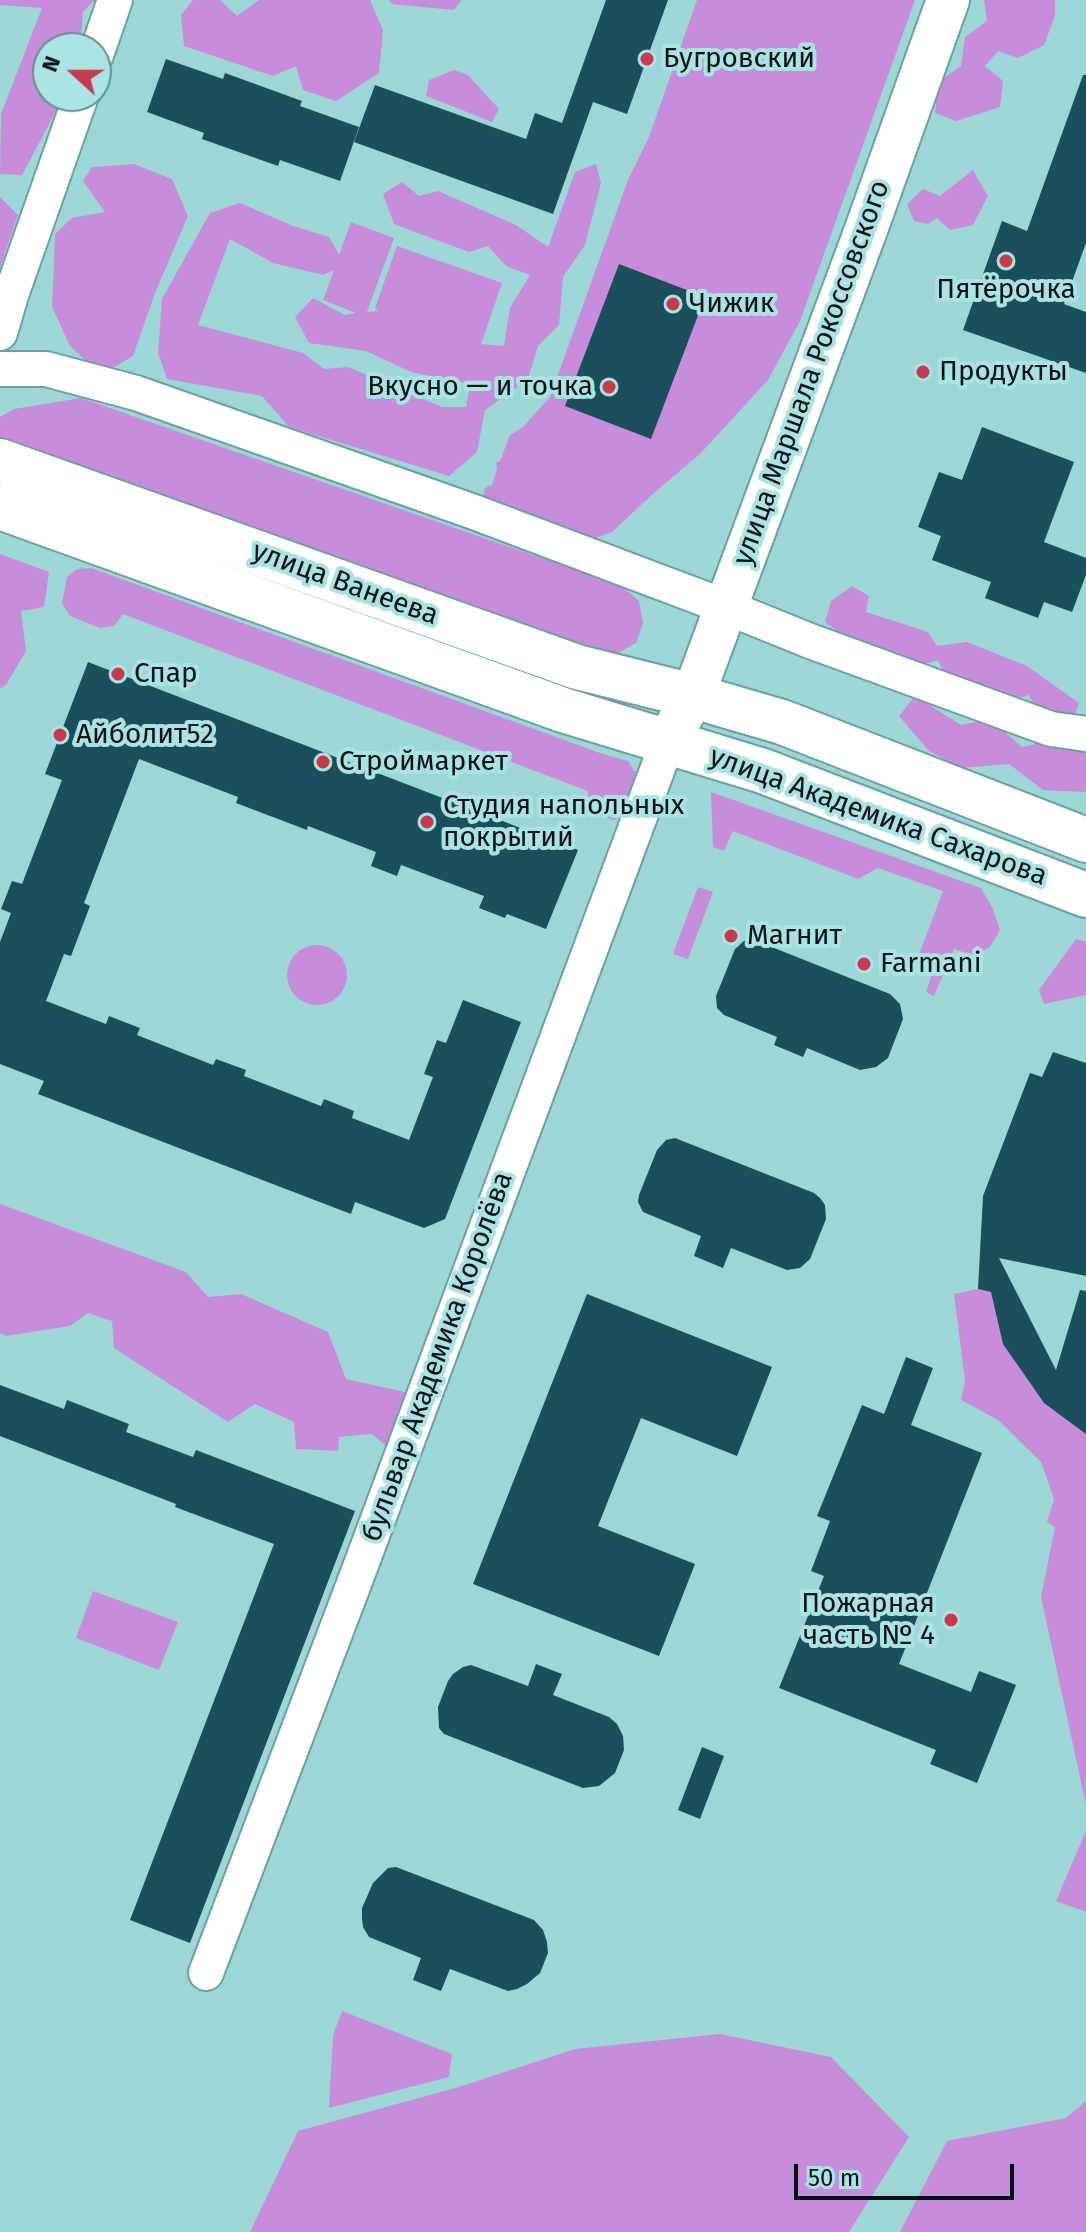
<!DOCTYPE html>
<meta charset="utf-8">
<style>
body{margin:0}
#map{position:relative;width:1086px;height:2232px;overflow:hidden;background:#9dd6d7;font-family:"Fira Sans",sans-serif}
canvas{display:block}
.north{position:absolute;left:32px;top:32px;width:80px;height:80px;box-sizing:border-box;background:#aae3e4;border:2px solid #668f90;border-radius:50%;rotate:291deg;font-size:22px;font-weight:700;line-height:32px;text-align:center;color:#001213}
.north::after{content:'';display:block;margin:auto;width:28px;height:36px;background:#c9394d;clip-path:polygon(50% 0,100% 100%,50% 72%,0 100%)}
.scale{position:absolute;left:794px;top:2164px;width:220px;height:36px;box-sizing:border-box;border:4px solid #001213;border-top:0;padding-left:10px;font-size:24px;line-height:28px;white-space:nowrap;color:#001213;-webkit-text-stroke:6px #aae3e4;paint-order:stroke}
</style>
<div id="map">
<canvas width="1086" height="2232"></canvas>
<div class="north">N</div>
<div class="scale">50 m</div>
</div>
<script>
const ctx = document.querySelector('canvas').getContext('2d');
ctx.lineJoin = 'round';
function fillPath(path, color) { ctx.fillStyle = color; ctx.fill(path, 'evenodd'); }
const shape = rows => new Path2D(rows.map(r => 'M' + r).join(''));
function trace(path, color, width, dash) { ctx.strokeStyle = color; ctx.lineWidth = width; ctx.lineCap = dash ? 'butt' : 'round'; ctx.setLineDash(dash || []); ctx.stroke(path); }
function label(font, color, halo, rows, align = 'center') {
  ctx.font = font + ' "Fira Sans",sans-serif'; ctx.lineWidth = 8; ctx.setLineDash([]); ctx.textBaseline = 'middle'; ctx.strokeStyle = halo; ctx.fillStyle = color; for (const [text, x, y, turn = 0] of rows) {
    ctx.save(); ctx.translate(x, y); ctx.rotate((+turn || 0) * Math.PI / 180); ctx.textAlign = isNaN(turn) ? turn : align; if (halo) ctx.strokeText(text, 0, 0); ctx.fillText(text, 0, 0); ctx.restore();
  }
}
fillPath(shape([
 [0,0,95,0,83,12,80,48,48,48,48,96,64,96,22,175,0,174,1,114,42,8,0,5],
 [193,0,220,0,237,16,259,0,370,0,383,30,379,73,336,101,303,90,296,66,273,76,184,46,181,15],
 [389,0,462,0,454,10,392,4],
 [697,0,915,0,800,321,768,380,700,454,656,491,612,532,588,541,481,507,485,488,492,485,497,469,496,463,500,461,510,435,523,427,550,397,628,180,649,137],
 [984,0,1055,0,1055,16,1044,45,1018,58,998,51,985,66,1003,81,1000,107,956,121,935,113,938,82,961,66,965,37,987,21],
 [454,70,468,75,499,109,492,122,426,96,429,80],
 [134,164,172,179,188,216,155,293,133,356,101,375,70,346,52,307,55,234,72,218,105,212,83,181,92,167],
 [596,164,601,183,585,245,563,277,559,325,538,346,528,379,485,410,477,452,449,476,289,427,262,396,167,379,158,353,162,299,210,213,240,203,293,226,329,237,339,255,351,222,394,238,367,312,379,311,375,308,397,246,502,283,481,344,504,346,510,308,530,275,506,266,488,246,469,252,394,224,383,194,402,182,419,196,438,191,516,225,548,247,575,172],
 [230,239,273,263,323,275,334,270,323,300,356,313,345,315,313,298,295,317,309,343,366,351,411,372,470,384,466,407,442,407,348,367,324,369,303,353,198,325],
 [973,170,988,196,973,225,950,230,937,218,928,224,914,221,907,204,923,189,940,196],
 [0,197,18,215,0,267],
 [81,398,622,586,639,601,643,623,636,643,618,653,595,650,380,587,370,569,353,563,338,565,333,556,266,532,244,544,215,535,205,510,177,500,159,508,139,501,138,486,82,466,78,469,40,455,40,450,0,437,0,417,14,409],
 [0,554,49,572,44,607,21,611,26,651,6,685,0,689],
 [91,568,603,754,628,761,640,779,630,812,614,820,593,813,588,801,588,791,123,614,114,626,100,628,70,616,62,603,67,577,77,569],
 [852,586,869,596,866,612,928,632,937,646,967,642,1027,666,1079,703,1072,723,1039,715,1029,695,1007,702,950,684,938,660,911,668,861,649,825,622,831,601],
 [915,696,961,725,990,719,1022,747,1051,741,1086,747,1086,792,1043,790,1009,764,961,768,929,751,899,716],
 [711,792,981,888,993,909,1000,930,990,947,981,952,972,955,954,949,934,996,926,992,934,968,917,960,943,891,878,868,858,879,733,831,724,851,713,847],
 [698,887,713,892,688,959,673,954],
 [1076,939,1086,942,1086,995,1044,1004,1039,990],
 '287 975a30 30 0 1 1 60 0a30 30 0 1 1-60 0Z',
 [0,1204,186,1272,208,1297,241,1294,328,1332,346,1379,409,1393,413,1437,385,1445,372,1434,339,1437,338,1451,296,1449,294,1422,255,1404,228,1422,114,1348,112,1321,88,1313,70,1326,6,1336,0,1333],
 [978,1289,991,1292,1007,1323,1015,1361,1032,1386,1086,1422,1086,1805,1041,1597,1055,1527,1047,1522,1054,1499,1041,1462,998,1420,961,1400,965,1381,954,1294],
 [93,1591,178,1622,159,1670,76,1638],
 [1086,1831,1086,1912,1056,1901],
 [342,2011,452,2054,449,2077,329,2108,333,2035],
 [720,2034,831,2057,909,2137,849,2232,250,2232,298,2131,459,2087,575,2049],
 [1086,2101,1086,2232,900,2232,947,2141,1066,2118]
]), '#c78ddb');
fillPath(shape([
 [606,0,668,0,627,114,593,102,553,214,354,142,375,85,526,139,535,113,562,123],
 [166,59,223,79,225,73,302,101,300,106,359,127,340,181,280,160,278,166,202,139,204,133,147,112],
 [1083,75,1086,75,1086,243,1064,304,1086,312,1086,373,963,330,1002,221,1027,231],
 [619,264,705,297,651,439,565,406],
 [982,427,1074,462,1044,542,1086,558,1086,575,1072,612,1044,602,1038,618,985,598,991,582,932,560,941,536,918,527,939,472,962,480],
 [88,662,578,850,546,929,507,914,505,918,479,908,484,896,401,865,397,876,371,866,376,852,308,826,307,830,236,803,238,797,139,759,84,903,90,906,71,956,64,954,46,1001,106,1024,109,1016,140,1028,137,1035,213,1065,216,1059,246,1070,244,1076,321,1106,324,1099,354,1111,352,1118,409,1140,433,1077,424,1074,437,1040,446,1043,463,1000,521,1022,445,1219,424,1228,355,1202,351,1214,38,1094,44,1081,0,1064,0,942,11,913,1,909,12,881,22,884,62,780,45,774],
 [749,940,754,940,890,994,900,1004,903,1019,888,1058,876,1067,860,1070,807,1048,803,1057,774,1045,777,1037,724,1015,717,1008,716,996,735,949,744,941],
 [1053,1052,1086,1063,1086,1276,999,1258,1056,1370,1080,1290,1086,1291,1086,1434,1044,1403,1003,1344,991,1292,978,1289,983,1196,1030,1073,1042,1077],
 [675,1138,814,1193,820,1198,825,1205,826,1219,810,1259,800,1268,787,1270,731,1248,723,1268,694,1256,701,1236,643,1212,638,1202,639,1195,657,1150,666,1140],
 [587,1294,772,1367,737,1456,641,1418,598,1526,695,1564,659,1656,473,1584],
 [906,1357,933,1368,911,1425,982,1453,899,1664,971,1692,979,1671,1016,1685,977,1783,930,1764,936,1750,779,1688,824,1576,811,1571,830,1521,817,1516,862,1405,884,1414],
 [0,1385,64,1409,67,1400,129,1424,126,1432,193,1457,196,1450,355,1511,190,1943,130,1920,274,1544,175,1507,176,1504,0,1436],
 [536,1664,562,1674,553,1695,609,1717,617,1724,623,1736,624,1750,615,1773,599,1786,583,1788,444,1734,439,1728,438,1707,448,1681,453,1674,463,1667,471,1665,528,1686],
 [702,1747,724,1756,700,1819,678,1810],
 [396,1867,534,1920,543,1930,547,1942,548,1953,540,1973,527,1984,517,1989,508,1991,450,1969,441,1991,413,1980,421,1958,369,1937,363,1927,362,1918,362,1908,373,1883,388,1868]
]), '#1b4f5c');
const minor = shape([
 [96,55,115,0],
 [0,333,11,295,81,96],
 [0,369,46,369,136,393,474,512,726,607,810,641,1051,729,1086,734],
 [206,1973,358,1573,668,741]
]);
const tertiary = shape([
 [668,741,693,696,867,227,948,0]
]);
const secondary = shape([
 [0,461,577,667,693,696,782,722,1086,840],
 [0,507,563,710,763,771,1086,895]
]);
trace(minor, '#6aa1a3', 38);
trace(tertiary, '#6aa1a3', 46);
trace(secondary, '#6aa1a3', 48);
trace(minor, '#fff', 34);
trace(tertiary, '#fff', 42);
trace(secondary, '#fff', 44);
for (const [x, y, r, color] of [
 [647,59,8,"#c9394d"],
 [1006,261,8,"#c9394d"],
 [673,304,8,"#c9394d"],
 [923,372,8,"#c9394d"],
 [609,387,8,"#c9394d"],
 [118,674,8,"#c9394d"],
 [60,735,8,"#c9394d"],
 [323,762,8,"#c9394d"],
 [427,822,8,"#c9394d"],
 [731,936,8,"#c9394d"],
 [864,964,8,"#c9394d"],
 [951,1620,8,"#c9394d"]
]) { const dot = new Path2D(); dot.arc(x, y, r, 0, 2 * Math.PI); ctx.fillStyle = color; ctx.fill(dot); trace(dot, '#aae3e4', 3); }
label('28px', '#001213', '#aae3e4', [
 ["Бугровский",663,59],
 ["Пятёрочка",1006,290,"center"],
 ["Чижик",689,304],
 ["Продукты",939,372],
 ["Вкусно — и точка",593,387,"right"],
 ["Спар",134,674],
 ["Айболит52",76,735],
 ["Строймаркет",339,762],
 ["Студия напольных",443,806],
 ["покрытий",443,838],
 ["Магнит",747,936],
 ["Farmani",880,964],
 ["Пожарная",935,1604,"right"],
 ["часть № 4",935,1636,"right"]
], 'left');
label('28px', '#001213', '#aae3e4', [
 ["улица Маршала Рокоссовского",812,373,-70],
 ["улица Ванеева",345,584,20],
 ["улица Академика Сахарова",878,817,20],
 ["бульвар Академика Королёва",438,1357,-70]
]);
</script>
